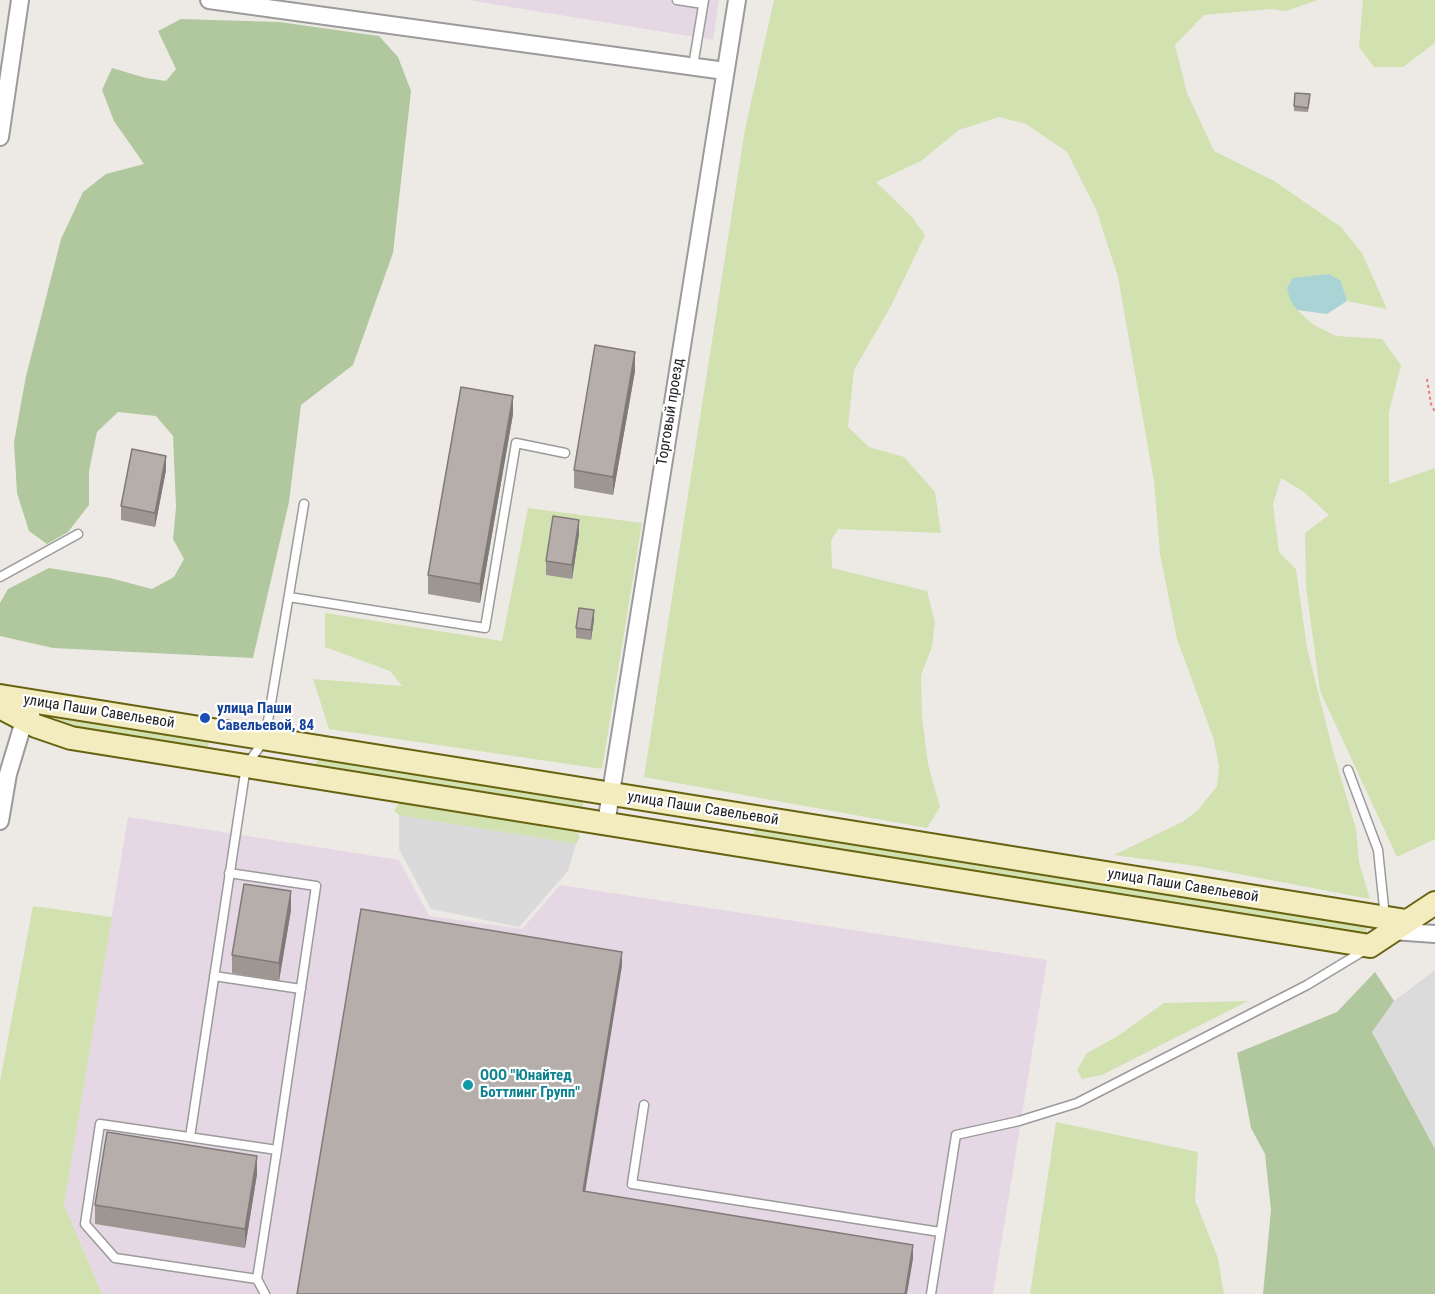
<!DOCTYPE html>
<meta charset="utf-8">
<style>
body{margin:0}
canvas{display:block;background:#ede9e5}
</style>
<canvas width="1435" height="1294"></canvas>
<script>
const ctx = document.querySelector('canvas').getContext('2d');
ctx.lineJoin = 'round';
function fillPath(path, color) { ctx.fillStyle = color; ctx.fill(path, 'evenodd'); }
const shape = rows => new Path2D(rows.map(r => 'M' + r).join(''));
function trace(path, color, width, dash) { ctx.strokeStyle = color; ctx.lineWidth = width; ctx.lineCap = dash ? 'butt' : 'round'; ctx.setLineDash(dash || []); ctx.stroke(path); }
function label(font, color, halo, rows, align = 'center') {
  ctx.font = font + ' "Roboto Condensed",sans-serif'; ctx.lineWidth = 4.5; ctx.setLineDash([]); ctx.textBaseline = 'middle'; ctx.strokeStyle = halo; ctx.fillStyle = color; for (const [text, x, y, turn = 0] of rows) {
    ctx.save(); ctx.translate(x, y); ctx.rotate((+turn || 0) * Math.PI / 180); ctx.textAlign = isNaN(turn) ? turn : align; if (halo) ctx.strokeText(text, 0, 0); ctx.fillText(text, 0, 0); ctx.restore();
  }
}
fillPath(shape([
 [1435,970,1435,1149,1372,1032,1394,1001]
]), '#dcdbdb');
fillPath(shape([
 [468,0,719,0,713,40],
 [128,817,399,860,429,916,522,929,560,885,1047,960,993,1294,102,1294,64,1205]
]), '#e6d7e5');
fillPath(shape([
 [774,0,1318,0,1286,11,1270,9,1204,15,1175,45,1187,93,1214,151,1274,181,1341,227,1362,253,1387,309,1347,301,1341,281,1297,310,1314,325,1336,336,1382,339,1401,365,1389,412,1389,484,1435,468,1435,839,1397,857,1320,691,1306,587,1305,533,1329,515,1304,492,1281,478,1273,504,1279,552,1296,569,1307,648,1333,751,1356,829,1359,862,1370,899,1197,866,1114,855,1184,821,1198,810,1217,786,1219,767,1214,740,1177,639,1160,554,1154,481,1118,277,1096,209,1067,152,1026,124,999,117,959,130,921,161,876,182,912,217,925,235,891,306,854,370,848,427,869,447,904,457,935,492,941,533,838,529,831,541,832,568,927,591,935,622,932,647,921,675,922,717,928,764,940,807,927,828,644,777,745,129],
 [1363,0,1435,0,1435,43,1403,67,1374,67,1359,47],
 [528,508,642,523,602,769,329,729,313,679,402,686,390,671,325,647,325,613,502,641],
 [51,714,204,738,209,744,204,752,45,722,46,716],
 [320,756,579,798,583,802,583,809,318,770,315,765],
 [399,803,577,832,580,837,576,844,399,815,394,811],
 [757,828,1363,925,1367,928,1367,933,1363,936,751,836],
 [33,906,112,917,64,1205,102,1294,0,1294,0,1081],
 [1248,1001,1102,1075,1082,1079,1077,1070,1087,1053,1118,1036,1164,1003],
 [1056,1122,1198,1152,1195,1200,1218,1258,1224,1294,1030,1294]
]), '#d1e2b0');
fillPath(shape([
 [181,19,279,22,379,36,398,57,411,91,393,253,353,365,301,405,289,502,253,658,53,648,0,636,0,603,8,589,49,568,110,578,152,589,174,577,184,559,173,539,176,507,173,436,156,416,118,412,97,432,89,471,89,505,68,532,47,544,29,531,17,493,14,442,26,376,61,239,83,192,106,174,144,164,114,121,102,90,112,68,146,78,166,81,176,69,158,31],
 [1375,972,1394,1001,1372,1032,1435,1149,1435,1294,1263,1294,1271,1210,1265,1154,1251,1128,1237,1053,1337,1012]
]), '#b1c89e');
fillPath(shape([
 [399,815,576,844,568,871,519,927,431,909,399,849]
]), '#dadada');
fillPath(shape([
 [1329,274,1341,281,1347,301,1327,314,1297,310,1290,300,1287,288,1293,278]
]), '#aad3d6');
const lane = shape([
 [677,0,703,4],
 [693,66,704,0],
 [0,577,78,534],
 [289,597,485,628,516,443,565,453],
 [1348,770,1378,850,1385,917],
 [229,873,316,886,277,1150,100,1124,85,1224,115,1258,257,1279],
 [214,976,301,989],
 [644,1105,632,1184,940,1232],
 [190,1137,246,766,265,739,304,504],
 [265,1294,257,1279,277,1150],
 [931,1294,956,1135,1019,1121,1077,1103,1307,985,1365,950]
]);
const street = shape([
 [209,0,725,71],
 [0,137,20,0],
 [0,821,8,774,24,721,31,714],
 [606,824,737,0],
 [1392,931,1435,934]
]);
const secondary = shape([
 [0,696,1406,921],
 [0,707,36,726,71,738,1370,946,1435,903]
]);
trace(lane, '#9b9b9b', 11);
trace(street, '#9b9b9b', 20);
trace(secondary, '#686311', 26);
trace(shape([
 [1427,379,1431,404,1435,412]
]), '#e97a81', 2, [3, 3]);
trace(lane, '#fff', 8);
trace(street, '#fff', 16);
trace(secondary, '#f2ecbe', 22);
fillPath(shape([
 [1310,99,1308,112,1294,111,1294,106],
 [635,371,613,495,574,488,574,470],
 [513,414,480,603,428,594,428,575],
 [166,470,155,527,121,520,121,506],
 [579,534,572,579,546,575,546,561],
 [594,620,591,640,576,638,576,628],
 [291,910,279,981,232,973,232,955],
 [257,1174,245,1248,95,1224,95,1205]
]), '#9d9693');
fillPath(shape([
 [635,352,635,371,613,495,613,477],
 [513,396,513,414,480,603,480,584],
 [166,456,166,470,155,527,155,513],
 [579,520,579,534,572,579,572,565],
 [594,610,594,620,591,640,591,630],
 [291,891,291,910,279,981,279,963],
 [622,952,622,966,583,1205,583,1191],
 [257,1156,257,1174,245,1248,245,1229],
 [913,1245,913,1259,907,1294,905,1294]
]), '#7f7a78');
const building = shape([
 [1295,93,1310,94,1308,108,1294,106,1295,93],
 [595,345,635,352,613,477,574,470,595,345],
 [461,387,513,396,480,584,428,575,461,387],
 [132,449,166,456,155,513,121,506,132,449],
 [553,516,579,520,572,565,546,561,553,516],
 [579,608,594,610,591,630,576,628,579,608],
 [244,884,291,891,279,963,232,955,244,884],
 [361,909,622,952,583,1191,913,1245,905,1294,297,1294,361,909],
 [107,1132,257,1156,245,1229,95,1205,107,1132]
]);
fillPath(building, '#b6aeab');
trace(building, '#7f7a78', 1.5);
for (const [x, y, r, color] of [
 [205,718,6,"#1a4fb4"],
 [468,1085,6,"#0f9aa8"]
]) { const dot = new Path2D(); dot.arc(x, y, r, 0, 2 * Math.PI); ctx.fillStyle = color; ctx.fill(dot); trace(dot, '#fff', 2); }
label('15px', '#1e1e1e', '#fff', [
 ["Торговый проезд",671,412,-81],
 ["улица Паши Савельевой",99,712,9],
 ["улица Паши Савельевой",703,809,9],
 ["улица Паши Савельевой",1183,886,9]
]);
label('bold 15px', '#164399', '#fff', [
 ["улица Паши",217,709],
 ["Савельевой, 84",217,726]
], 'left');
label('bold 15px', '#0d838f', '#fff', [
 ["ООО \"Юнайтед",480,1076],
 ["Боттлинг Групп\"",480,1093]
], 'left');
</script>
